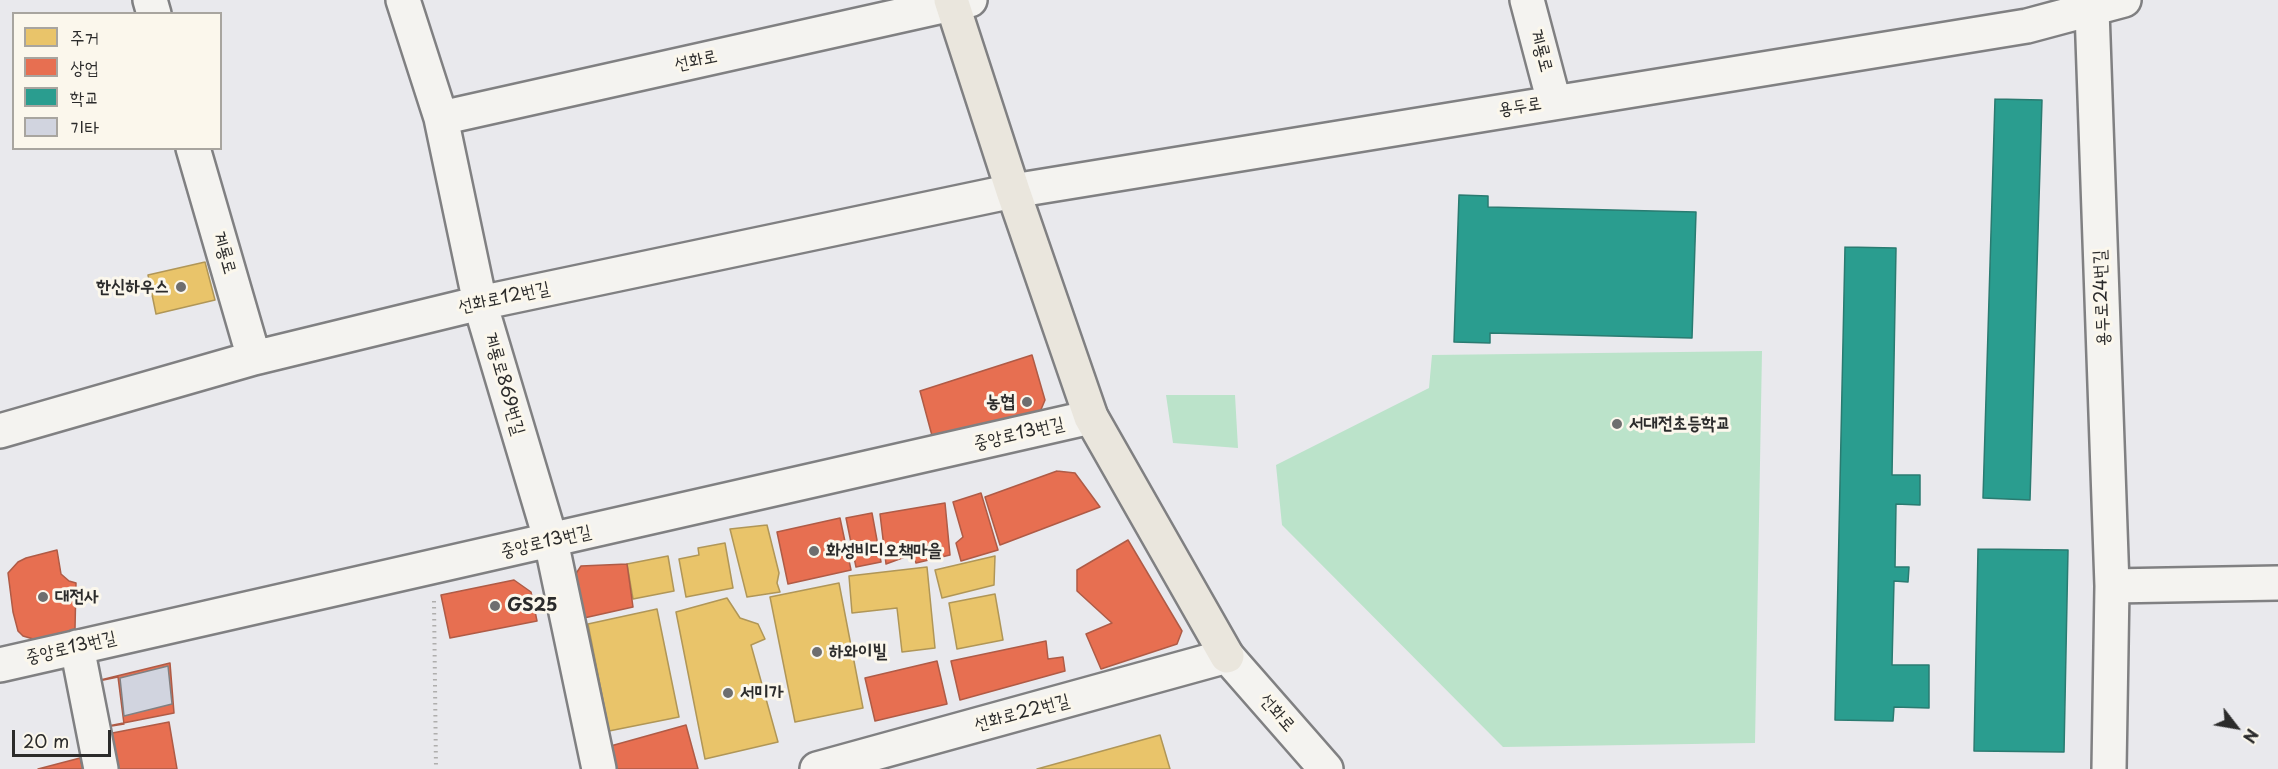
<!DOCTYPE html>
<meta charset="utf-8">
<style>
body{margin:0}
#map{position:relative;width:2278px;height:769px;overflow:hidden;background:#e9e9ed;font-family:"Playpen Sans","Poor Story",sans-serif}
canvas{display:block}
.legend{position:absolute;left:12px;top:12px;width:210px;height:138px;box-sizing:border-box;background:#fbf7ec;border:2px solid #a8a59f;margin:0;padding:8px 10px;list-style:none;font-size:18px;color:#2b2b2b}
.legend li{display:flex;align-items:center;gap:12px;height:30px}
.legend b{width:30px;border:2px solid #a8a59f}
.north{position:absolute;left:2206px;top:697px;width:60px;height:60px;-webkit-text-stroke:4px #fbf7ec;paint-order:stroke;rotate:121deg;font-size:16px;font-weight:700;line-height:24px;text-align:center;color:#2b2b2b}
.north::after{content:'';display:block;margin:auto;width:21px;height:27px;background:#2b2b2b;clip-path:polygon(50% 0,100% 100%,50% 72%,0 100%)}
.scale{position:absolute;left:12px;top:730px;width:99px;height:27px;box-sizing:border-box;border:3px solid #2b2b2b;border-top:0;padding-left:8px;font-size:18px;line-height:21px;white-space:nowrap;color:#2b2b2b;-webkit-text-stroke:4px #fbf7ec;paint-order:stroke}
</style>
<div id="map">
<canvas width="2278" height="769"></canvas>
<ul class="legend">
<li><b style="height:16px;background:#e9c46a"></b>주거</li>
<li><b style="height:16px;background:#e76f51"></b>상업</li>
<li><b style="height:16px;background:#2a9d8f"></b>학교</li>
<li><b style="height:16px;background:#d1d4df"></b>기타</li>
</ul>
<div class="north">N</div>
<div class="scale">20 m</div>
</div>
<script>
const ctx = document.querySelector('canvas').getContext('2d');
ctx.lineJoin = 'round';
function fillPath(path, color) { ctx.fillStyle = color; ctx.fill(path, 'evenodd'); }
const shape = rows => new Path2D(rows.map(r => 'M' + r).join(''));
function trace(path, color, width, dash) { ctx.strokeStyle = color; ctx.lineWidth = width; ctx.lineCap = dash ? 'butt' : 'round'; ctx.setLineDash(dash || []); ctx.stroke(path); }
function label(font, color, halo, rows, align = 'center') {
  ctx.font = font + ' "Playpen Sans","Poor Story",sans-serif'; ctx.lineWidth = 6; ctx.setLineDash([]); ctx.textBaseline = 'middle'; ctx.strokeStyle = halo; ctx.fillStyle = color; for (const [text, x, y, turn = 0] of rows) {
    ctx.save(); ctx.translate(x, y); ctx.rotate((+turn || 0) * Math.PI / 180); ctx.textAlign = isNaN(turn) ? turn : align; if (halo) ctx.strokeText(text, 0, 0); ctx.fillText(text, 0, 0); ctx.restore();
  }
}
fillPath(shape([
 [1762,351,1755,743,1503,747,1282,525,1276,465,1429,388,1432,355],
 [1166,395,1235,395,1238,448,1173,443]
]), '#bbe3ca');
const homes = shape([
 [205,262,215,300,156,314,148,275,205,262],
 [767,525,779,573,777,583,780,592,747,597,730,529,767,525],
 [725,543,733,588,686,597,679,559,699,555,698,548,725,543],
 [668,556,674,591,633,599,627,564,668,556],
 [995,556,994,585,942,598,935,570,995,556],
 [927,567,935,648,902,652,897,608,852,613,849,576,927,567],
 [839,583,863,708,795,722,770,597,839,583],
 [995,594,1003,640,957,649,949,603,995,594],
 [727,598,740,618,758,624,765,639,751,645,778,742,705,759,676,612,727,598],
 [657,609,679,717,609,731,588,624,657,609],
 [1160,735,1170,769,1037,769,1160,735]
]);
fillPath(homes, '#e9c46a');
trace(homes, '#b09657', 1.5);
const shops = shape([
 [1032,355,1045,400,1040,412,934,443,920,391,1032,355],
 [1057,471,1075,473,1100,507,1000,545,985,497,1057,471],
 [981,493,998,550,961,561,956,543,963,537,953,502,981,493],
 [945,503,950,555,916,563,913,554,886,564,880,514,945,503],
 [872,513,881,562,856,567,846,518,872,513],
 [840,518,851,570,788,584,777,532,840,518],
 [1128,540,1182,631,1177,644,1101,669,1086,634,1112,623,1077,591,1077,570,1128,540],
 [57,550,61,574,69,581,76,583,75,629,40,641,23,636,18,631,13,612,8,573,18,562,26,558,57,550],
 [627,564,633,607,584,618,573,578,581,566,627,564],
 [514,580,531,592,537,621,450,638,441,595,514,580],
 [1046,641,1048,659,1063,657,1065,671,960,700,951,661,1046,641],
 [937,661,947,704,875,721,865,678,937,661],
 [170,663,174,713,93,729,84,684,170,663],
 [118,677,124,724,93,729,84,684,118,677],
 [169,722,177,769,104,769,97,736,169,722],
 [686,725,698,769,614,769,607,747,686,725],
 [80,758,83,769,38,769,80,758]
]);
fillPath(shops, '#e76f51');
trace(shops, '#af5b46', 1.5);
const schools = shape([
 [1995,99,2042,100,2030,500,1983,498,1995,99],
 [1459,195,1488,196,1488,207,1696,212,1692,338,1490,333,1490,343,1454,342,1459,195],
 [1845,247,1896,248,1892,475,1920,475,1920,505,1896,504,1895,567,1909,567,1908,582,1894,581,1892,665,1929,665,1929,708,1894,707,1893,721,1835,720,1845,247],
 [1978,549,2068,550,2064,752,1974,751,1978,549]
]);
fillPath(schools, '#2a9d8f');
trace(schools, '#2a7b71', 1.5);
const building = shape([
 [168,666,172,704,124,716,120,678,168,666]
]);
fillPath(building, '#d1d4df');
trace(building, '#808082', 1.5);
const minor = shape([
 [150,0,154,14],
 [403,0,441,118,480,303,551,541,599,769],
 [1527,0,1554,102],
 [2092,10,2112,586,2109,769],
 [441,118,970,0],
 [193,148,254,358],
 [0,431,254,358,480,303,1013,191,2027,26,2124,0],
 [2112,586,2278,583],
 [77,647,101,769],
 [0,665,1091,417],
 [817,769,1227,656,1326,769]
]);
const major = shape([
 [951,0,1013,191,1091,417,1227,656]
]);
trace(minor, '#808082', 38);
trace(major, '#808082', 38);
trace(shape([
 [434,601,436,769]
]), '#afaead', 4, [1.5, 4.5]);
trace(minor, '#f4f3f0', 33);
trace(major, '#eae6dd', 33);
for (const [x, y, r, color] of [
 [181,287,6,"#6e6e6f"],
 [1027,402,6,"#6e6e6f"],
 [1617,424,6,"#6e6e6f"],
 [814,551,6,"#6e6e6f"],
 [43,597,6,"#6e6e6f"],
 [495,606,6,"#6e6e6f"],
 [817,652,6,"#6e6e6f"],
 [728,693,6,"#6e6e6f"]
]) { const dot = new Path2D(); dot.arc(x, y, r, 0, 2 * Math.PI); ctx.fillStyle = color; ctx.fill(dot); trace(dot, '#fbf7ec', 2); }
label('18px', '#2b2b2b', '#fbf7ec', [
 ["계룡로",1541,51,75],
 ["선화로",696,61,-12],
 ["용두로",1520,107,-9],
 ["계룡로",224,253,74],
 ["선화로12번길",504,298,-12],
 ["용두로24번길",2102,298,-92],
 ["계룡로869번길",504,384,74],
 ["중앙로13번길",1019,434,-13],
 ["중앙로13번길",546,542,-13],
 ["중앙로13번길",71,648,-13],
 ["선화로22번길",1022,713,-15],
 ["선화로",1277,713,49]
]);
label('bold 18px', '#2b2b2b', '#fbf7ec', [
 ["한신하우스",169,287,"right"],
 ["농협",1015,402,"right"],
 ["서대전초등학교",1629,424],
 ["화성비디오책마을",826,551],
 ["대전사",55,597],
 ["GS25",507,606],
 ["하와이빌",829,652],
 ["서미가",740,693]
], 'left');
</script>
